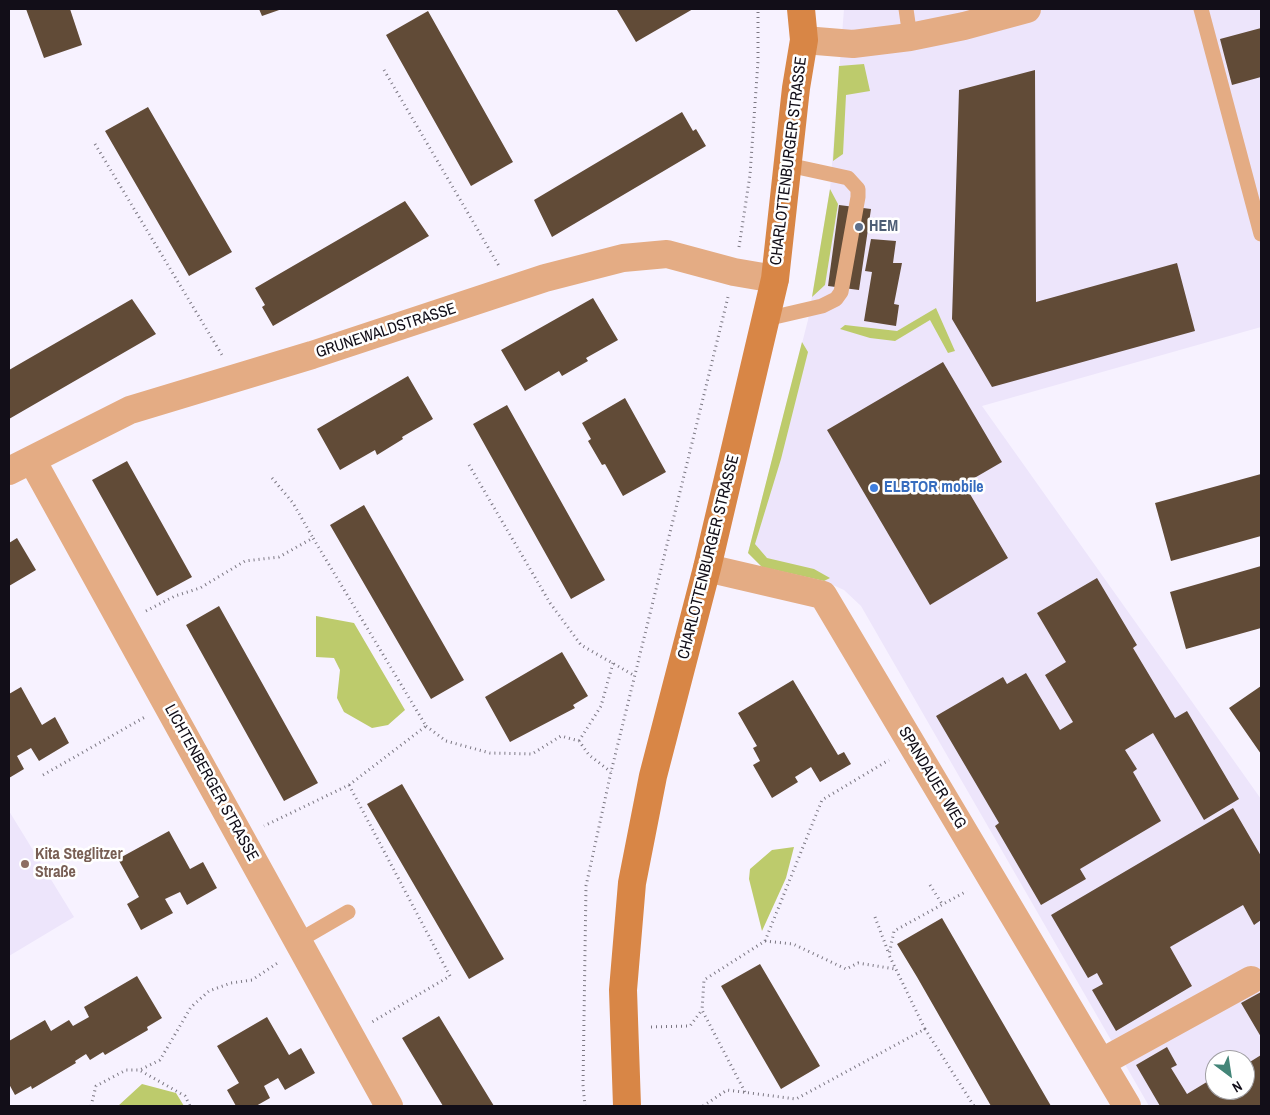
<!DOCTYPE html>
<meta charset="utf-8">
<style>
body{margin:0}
#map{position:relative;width:1270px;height:1115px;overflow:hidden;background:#f7f2ff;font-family:"Archivo Narrow",sans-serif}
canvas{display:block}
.frame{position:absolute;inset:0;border:10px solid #120e18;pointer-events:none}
.north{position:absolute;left:1205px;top:1050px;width:50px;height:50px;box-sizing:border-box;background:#fff;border:1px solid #a09fa3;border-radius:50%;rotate:149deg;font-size:14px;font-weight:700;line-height:20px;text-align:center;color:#120e18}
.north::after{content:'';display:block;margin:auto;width:18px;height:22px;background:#438578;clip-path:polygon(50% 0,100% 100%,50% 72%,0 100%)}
</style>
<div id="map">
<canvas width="1270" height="1115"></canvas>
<div class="frame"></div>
<div class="north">N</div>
</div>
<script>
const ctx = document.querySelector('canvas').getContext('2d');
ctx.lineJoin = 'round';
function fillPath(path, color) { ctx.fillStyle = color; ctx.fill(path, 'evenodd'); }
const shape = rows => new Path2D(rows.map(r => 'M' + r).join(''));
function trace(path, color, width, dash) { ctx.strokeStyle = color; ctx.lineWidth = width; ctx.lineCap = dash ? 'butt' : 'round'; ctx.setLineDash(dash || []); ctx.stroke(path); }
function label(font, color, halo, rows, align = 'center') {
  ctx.font = font + ' "Archivo Narrow",sans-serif'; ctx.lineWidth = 5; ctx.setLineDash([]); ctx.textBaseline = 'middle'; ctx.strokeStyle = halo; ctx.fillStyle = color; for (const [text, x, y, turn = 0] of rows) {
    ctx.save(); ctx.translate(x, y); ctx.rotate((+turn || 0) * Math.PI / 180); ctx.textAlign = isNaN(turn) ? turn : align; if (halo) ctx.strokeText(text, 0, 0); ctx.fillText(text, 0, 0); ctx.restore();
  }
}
fillPath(shape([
 [844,9,1261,9,1261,327,982,406,1261,799,1261,1106,1149,1106,861,606,844,590,824,581,762,567,748,553,808,320,830,189],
 [1215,1060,1245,1060,1245,1090,1215,1090],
 [9,811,74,917,9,956]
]), '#ede5fb');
fillPath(shape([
 [864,64,870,91,846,95,843,154,833,161,839,66],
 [830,189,838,204,825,285,812,297],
 [936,308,955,351,948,353,930,320,895,341,870,338,840,329,845,325,897,331],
 [802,342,808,352,781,459,755,544,767,558,814,569,830,578,824,581,762,567,748,553],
 [316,616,354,623,405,710,388,725,372,728,344,712,337,698,340,670,334,658,316,657],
 [794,847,786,878,762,931,749,879,750,869,772,850],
 [142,1084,176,1093,184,1106,118,1106]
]), '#bdcb6c');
fillPath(shape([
 [26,9,70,9,82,45,44,58],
 [259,9,282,9,262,16],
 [619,9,693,9,636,42,617,10],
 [428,11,513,162,471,186,386,35],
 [1261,28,1261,77,1232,85,1220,39],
 [1035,70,1036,302,1177,263,1195,331,992,387,952,319,959,90],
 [148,107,232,252,189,276,105,131],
 [682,112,693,131,696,129,706,146,552,237,534,200],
 [405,201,429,236,273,326,262,307,265,305,255,288],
 [839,205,871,209,859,290,828,286],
 [871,239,896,241,893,263,902,263,894,304,899,305,896,326,864,321,872,272,865,271],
 [593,298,618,340,586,358,588,361,562,376,559,371,525,391,501,350],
 [132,299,156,334,9,419,9,370],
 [943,362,1002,462,964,484,1008,558,930,605,827,430],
 [408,376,433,419,402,437,403,439,377,455,375,450,340,470,317,429],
 [625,398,666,472,623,496,605,464,602,465,588,441,591,439,582,423],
 [507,405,605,580,571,599,473,424],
 [127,461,192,577,157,596,92,480],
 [1261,474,1261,536,1171,561,1155,503],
 [364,505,464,680,431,699,330,525],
 [17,538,36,570,9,586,9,543],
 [1261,566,1261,628,1186,649,1170,592],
 [1097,578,1137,645,1133,648,1175,718,1187,711,1239,799,1204,820,1153,733,1125,750,1137,769,1133,772,1161,821,1080,869,1086,879,1041,905,995,826,999,823,936,716,1003,677,1007,684,1026,673,1060,730,1073,722,1045,675,1066,662,1037,613],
 [219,606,318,783,284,801,186,625],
 [562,652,588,696,573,705,575,708,510,742,485,697],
 [793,680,838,755,844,752,851,764,820,782,811,767,795,777,798,782,772,798,753,765,760,761,753,748,757,746,738,713],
 [1261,686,1261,754,1229,708],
 [21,687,42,725,55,717,69,743,39,761,31,748,17,756,24,769,9,778,9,694],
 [402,784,504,959,469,979,367,804],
 [1233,808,1261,856,1261,920,1254,925,1243,905,1170,947,1192,986,1116,1031,1092,990,1103,984,1097,973,1088,978,1051,915],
 [169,831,190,869,203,862,217,888,187,905,180,892,165,899,173,913,141,930,127,904,139,897,118,859],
 [942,918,1051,1106,991,1106,917,977,897,944],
 [760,964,820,1066,781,1089,721,986],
 [137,976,162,1018,147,1027,148,1030,105,1055,103,1052,90,1060,86,1054,75,1061,76,1063,32,1089,31,1086,15,1095,9,1084,9,1041,45,1020,51,1031,69,1020,73,1026,89,1017,84,1007],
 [1261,992,1261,1037,1241,1003],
 [439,1016,494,1106,443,1106,402,1038],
 [267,1017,289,1055,301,1048,315,1073,285,1090,278,1078,264,1086,270,1098,256,1106,236,1106,227,1090,239,1083,217,1046],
 [1167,1047,1177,1065,1171,1068,1187,1094,1215,1077,1215,1090,1245,1090,1245,1065,1261,1055,1261,1106,1160,1106,1136,1065]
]), '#614b37');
trace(shape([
 [384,70,499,266],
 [95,144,222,355],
 [739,247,750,175,758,61,758,9],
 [469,465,550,603,581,645,635,676],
 [272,478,293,503,313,538],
 [146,611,175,596,200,588,245,561,279,557,313,538,426,726,349,785,264,826],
 [426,726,446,741,490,753,532,754,561,736,579,741,589,755,611,772],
 [579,741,601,706,613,663],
 [43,775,145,717],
 [349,785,450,976,372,1022],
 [930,885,942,904],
 [875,917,889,954],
 [765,941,793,944,846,969,858,963,895,969],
 [651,1027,690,1026,702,1010],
 [925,1029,889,955,894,931,967,891],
 [141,1071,185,1096,190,1106],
 [745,1092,702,1010,704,980,765,941,822,800,889,760],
 [91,1106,96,1086,126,1070,140,1070,160,1060,191,1007,209,991,231,983,252,980,279,962],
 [585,1106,583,1085,586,886,611,772,728,297],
 [703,1106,727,1090,796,1099,925,1029,974,1106]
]), '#7b7782', 3, [1, 4]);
trace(shape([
 [906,9,910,37],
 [1201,9,1261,234],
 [766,319,822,306,836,299,841,292,858,197,858,189,848,178,788,165],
 [298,941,348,912]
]), '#e4ac84', 15);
trace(shape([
 [804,40,853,44,910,37,964,26,1027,9],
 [32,460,389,1106],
 [9,471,130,410,312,355,545,278,623,258,667,254,734,272,775,279],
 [707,568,823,595,1127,1106],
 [1102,1062,1251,980]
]), '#e4ac84', 28);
trace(shape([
 [627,1106,623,990,632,883,653,776,707,568,775,279,796,88,804,40,801,9]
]), '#d88646', 28);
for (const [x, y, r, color] of [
 [859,227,5,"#5c6f8a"],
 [874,488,5,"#3f7fe0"],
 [25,864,5,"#8d6e63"]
]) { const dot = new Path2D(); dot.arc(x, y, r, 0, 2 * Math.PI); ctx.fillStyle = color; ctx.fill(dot); trace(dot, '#fff', 2); }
label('16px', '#120e18', '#fff', [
 ["CHARLOTTENBURGER STRASSE",789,161,-83],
 ["GRUNEWALDSTRASSE",386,331,-18],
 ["CHARLOTTENBURGER STRASSE",709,557,-76],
 ["SPANDAUER WEG",932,778,59],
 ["LICHTENBERGER STRASSE",211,783,61]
]);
label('bold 16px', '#4e5e75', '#fff', [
 ["HEM",869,227]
], 'left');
label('bold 16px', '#366cbe', '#fff', [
 ["ELBTOR mobile",884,488]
], 'left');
label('bold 16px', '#785e54', '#fff', [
 ["Kita Steglitzer",35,855],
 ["Straße",35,873]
], 'left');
</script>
